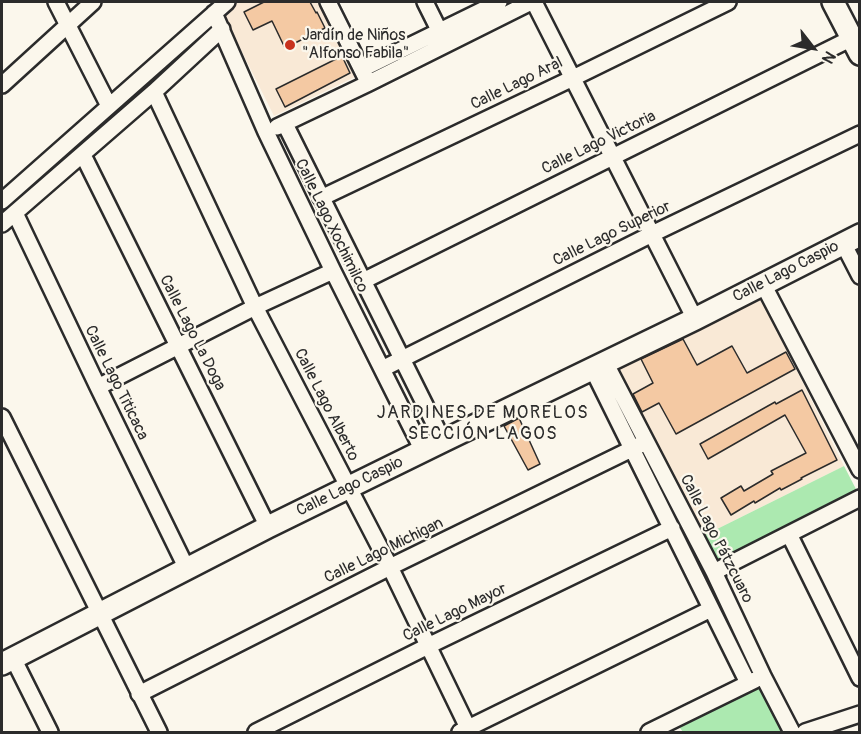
<!DOCTYPE html>
<meta charset="utf-8">
<style>
body{margin:0}
#map{position:relative;width:861px;height:734px;overflow:hidden;background:#fbf7ec;font-family:Pangolin,sans-serif}
canvas{display:block}
.frame{position:absolute;inset:0;border:3px solid #2b2b2b;pointer-events:none}
.north{position:absolute;left:783px;top:18px;width:60px;height:60px;-webkit-text-stroke:4px #fbf7ec;paint-order:stroke;rotate:121deg;font-size:16px;font-weight:700;line-height:24px;text-align:center;color:#2b2b2b}
.north::after{content:'';display:block;margin:auto;width:21px;height:27px;background:#2b2b2b;clip-path:polygon(50% 0,100% 100%,50% 72%,0 100%)}
</style>
<div id="map">
<canvas width="861" height="734"></canvas>
<div class="frame"></div>
<div class="north">N</div>
</div>
<script>
const ctx = document.querySelector('canvas').getContext('2d');
ctx.lineJoin = 'round';
function fillPath(path, color) { ctx.fillStyle = color; ctx.fill(path, 'evenodd'); }
const shape = rows => new Path2D(rows.map(r => 'M' + r).join(''));
function trace(path, color, width, dash) { ctx.strokeStyle = color; ctx.lineWidth = width; ctx.lineCap = dash ? 'butt' : 'round'; ctx.setLineDash(dash || []); ctx.stroke(path); }
function label(font, color, halo, rows, align = 'center') {
  ctx.font = font + ' Pangolin,sans-serif'; ctx.lineWidth = 4.5; ctx.setLineDash([]); ctx.textBaseline = 'middle'; ctx.strokeStyle = halo; ctx.fillStyle = color; for (const [text, x, y, turn = 0] of rows) {
    ctx.save(); ctx.translate(x, y); ctx.rotate((+turn || 0) * Math.PI / 180); ctx.textAlign = isNaN(turn) ? turn : align; if (halo) ctx.strokeText(text, 0, 0); ctx.fillText(text, 0, 0); ctx.restore();
  }
}
fillPath(shape([
 [237,2,321,2,357,76,274,116,223,14],
 [760,296,844,466,703,536,619,368]
]), '#f9e9d6');
fillPath(shape([
 [844,466,857,491,716,562,703,536],
 [760,681,789,732,683,732,677,724]
]), '#ace9b0');
const building = shape([
 [264,2,310,2,316,13,317,12,325,28,285,48,272,21,253,30,244,12,264,2],
 [342,56,350,73,285,107,276,89,342,56],
 [683,339,697,365,732,346,747,373,786,352,795,369,676,434,659,403,642,412,633,394,653,383,641,359,683,339],
 [802,390,837,460,801,478,802,479,781,490,780,488,755,503,754,501,731,515,721,498,741,486,744,491,773,474,771,471,806,453,785,415,708,459,700,444,775,402,776,404,802,390],
 [519,418,540,464,528,470,504,426,519,418]
]);
fillPath(building, '#f4c9a3');
trace(building, '#2b2b2b', 1.5);
const street = shape([
 [56,2,109,106],
 [328,2,366,78],
 [425,2,439,30],
 [534,2,695,319],
 [214,13,266,132,333,271,423,451],
 [362,69,499,2],
 [2,85,93,2],
 [154,92,255,307,390,567,470,732],
 [285,124,443,441],
 [277,127,369,83,531,2],
 [83,155,268,527],
 [321,198,573,78,728,2],
 [2,201,227,2],
 [15,213,98,387,187,569],
 [2,224,154,92,222,29],
 [843,243,860,276],
 [363,281,852,38],
 [763,284,860,470],
 [605,362,714,572,763,676,792,732],
 [592,368,748,683],
 [382,369,652,234,860,134],
 [98,387,255,307,333,271],
 [2,417,159,732],
 [789,534,860,678],
 [714,572,860,498],
 [13,658,50,732],
 [139,694,390,567,646,442],
 [256,732,428,646,672,528],
 [460,732,711,609],
 [649,732,755,680],
 [805,732,860,714]
]);
const secondary = shape([
 [833,2,860,54],
 [2,664,268,527,443,441,695,319,860,235]
]);
trace(street, '#2b2b2b', 20);
trace(secondary, '#2b2b2b', 26);
trace(street, '#fbf7ec', 15);
trace(secondary, '#fbf7ec', 21);
for (const [x, y, r, color] of [
 [290,45,6,"#c8321e"]
]) { const dot = new Path2D(); dot.arc(x, y, r, 0, 2 * Math.PI); ctx.fillStyle = color; ctx.fill(dot); trace(dot, '#fbf7ec', 2); }
label('16px', '#2b2b2b', '#fbf7ec', [
 ["Jardín de Niños",302,36],
 ["\"Alfonso Fabila\"",302,54]
], 'left');
label('16px', '#2b2b2b', '#fbf7ec', [
 ["Calle Lago Aral",517,84,-26],
 ["Calle Lago Victoria",599,143,-26],
 ["Calle Lago Xochimilco",331,226,64],
 ["Calle Lago Superior",612,234,-26],
 ["Calle Lago Caspio",786,272,-27],
 ["Calle Lago La Doga",192,333,63],
 ["Calle Lago Titicaca",116,383,64],
 ["Calle Lago Alberto",326,405,63],
 ["Calle Lago Caspio",350,487,-26],
 ["Calle Lago Pátzcuaro",716,539,63],
 ["Calle Lago Michigan",384,551,-26],
 ["Calle Lago Mayor",455,613,-26]
]);
ctx.letterSpacing = '1.5px';
label('18px', '#2b2b2b', '#fbf7ec', [
 ["JARDINES DE MORELOS",483,413],
 ["SECCIÓN LAGOS",483,434]
]);
ctx.letterSpacing = '0px';
</script>
